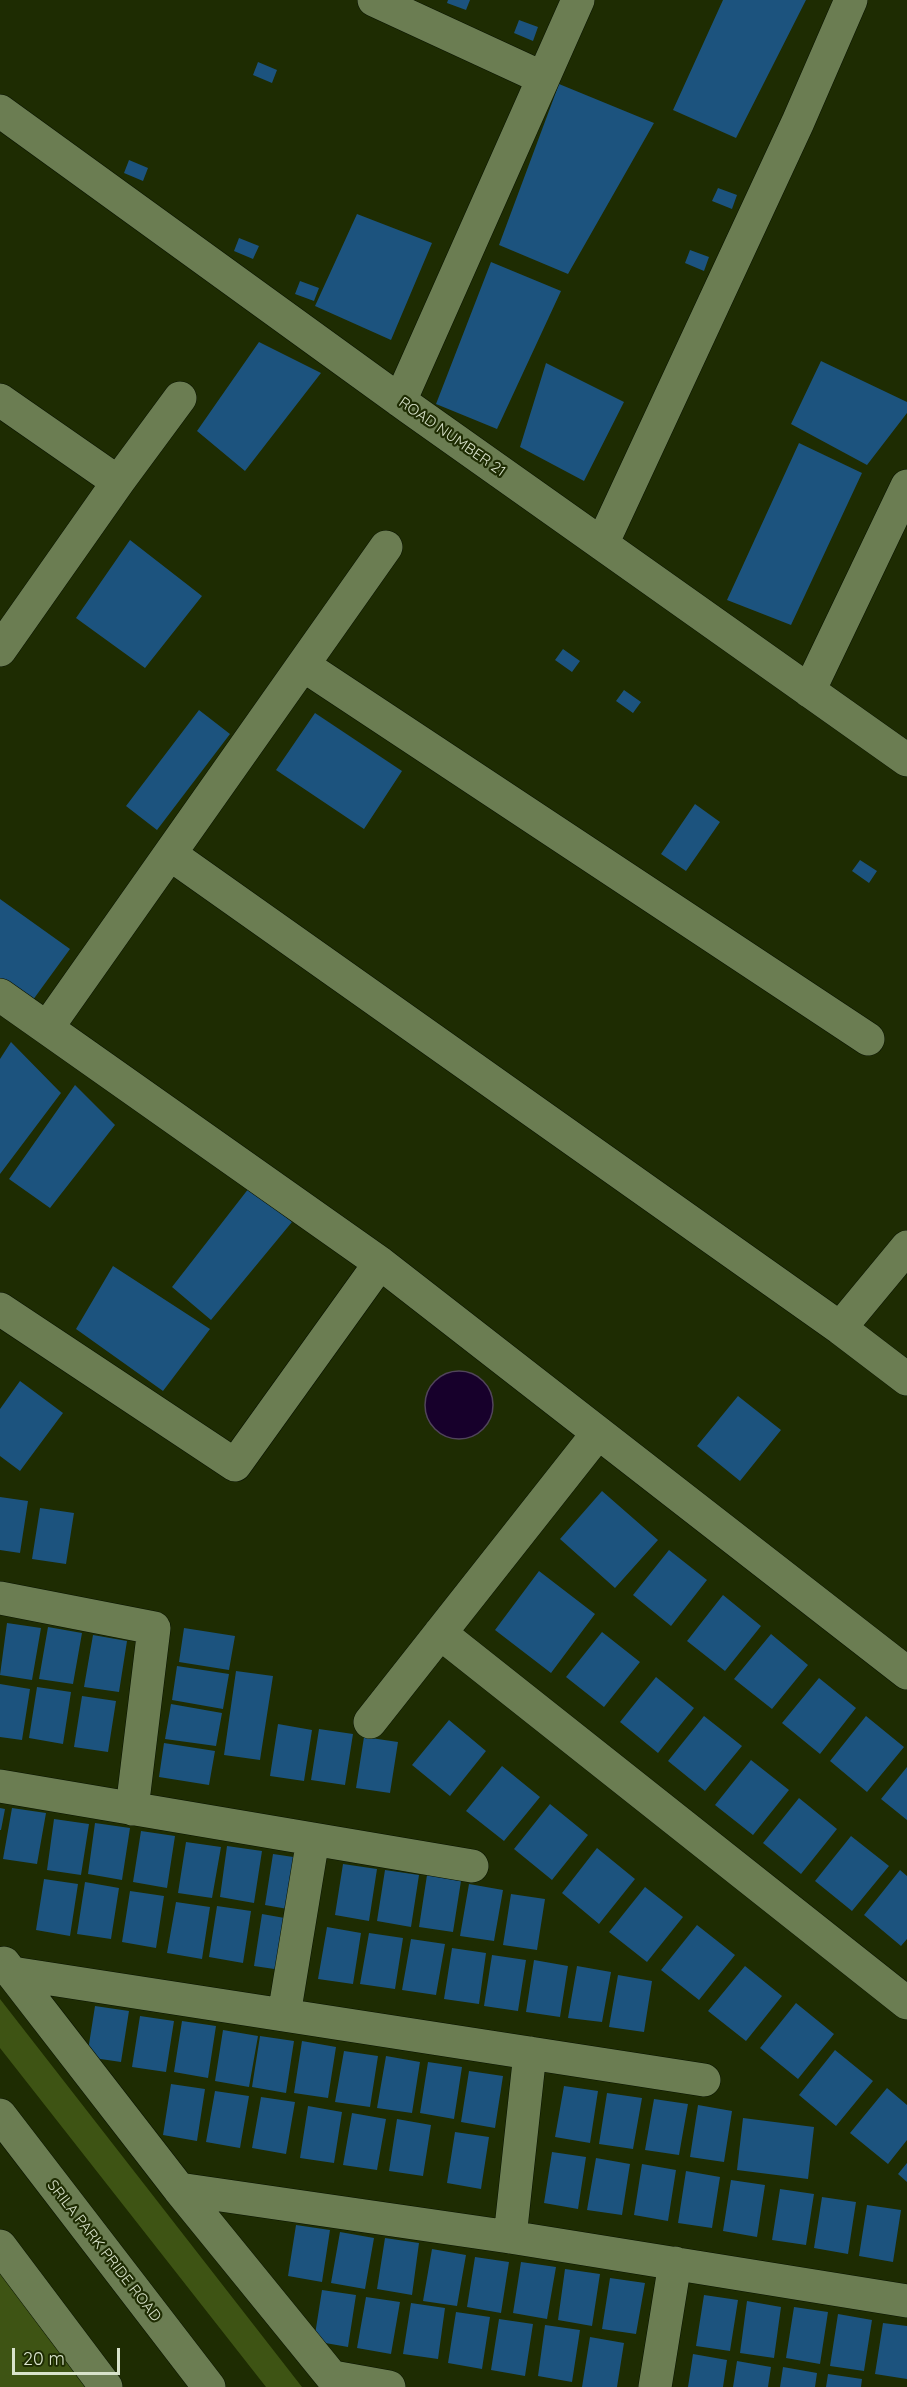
<!DOCTYPE html>
<style>
body{margin:0}
#map{position:relative;width:907px;height:2387px;overflow:hidden;background:#1e2c02;font-family:Quicksand,sans-serif}
canvas{display:block}
.scale{position:absolute;left:12px;top:2348px;width:108px;height:27px;box-sizing:border-box;border:3px solid #d9e3cc;border-top:0;padding-left:8px;font-size:18px;line-height:21px;white-space:nowrap;color:#d9e3cc;-webkit-text-stroke:4px #1e2c02;paint-order:stroke}
</style>
<div id="map">
<canvas width="907" height="2387"></canvas>
<div class="scale">20 m</div>
</div>
<script>
const ctx = document.querySelector('canvas').getContext('2d');
ctx.lineJoin = 'round';
function fillPath(path, color) { ctx.fillStyle = color; ctx.fill(path, 'evenodd'); }
const shape = rows => new Path2D(rows.map(r => 'M' + r).join(''));
function trace(path, color, width, dash) { ctx.strokeStyle = color; ctx.lineWidth = width; ctx.lineCap = dash ? 'butt' : 'round'; ctx.setLineDash(dash || []); ctx.stroke(path); }
function label(font, color, halo, rows, align = 'center') {
  ctx.font = font + ' Quicksand,sans-serif'; ctx.lineWidth = 4.5; ctx.setLineDash([]); ctx.textBaseline = 'middle'; ctx.strokeStyle = halo; ctx.fillStyle = color; for (const [text, x, y, turn = 0] of rows) {
    ctx.save(); ctx.translate(x, y); ctx.rotate((+turn || 0) * Math.PI / 180); ctx.textAlign = isNaN(turn) ? turn : align; if (halo) ctx.strokeText(text, 0, 0); ctx.fillText(text, 0, 0); ctx.restore();
  }
}
fillPath(shape([
 [0,1999,302,2387,266,2387,0,2048],
 [0,2243,114,2387,0,2387]
]), '#3e5414');
const water = shape([
 '425 1405a34 34 0 1 1 68 0a34 34 0 1 1-68 0Z'
]);
fillPath(water, '#17002b');
trace(water, '#51445b', 1.5);
fillPath(shape([
 [448,0,470,0,466,10,447,3],
 [723,0,806,0,736,138,673,110],
 [519,20,538,27,533,41,514,33],
 [258,62,277,70,272,83,253,75],
 [559,84,654,123,568,274,499,245],
 [129,160,148,168,143,181,124,173],
 [718,188,737,195,732,209,712,201],
 [357,214,432,243,391,340,315,306],
 [239,238,259,246,253,259,234,251],
 [690,250,709,257,704,271,685,263],
 [491,262,561,291,497,429,436,404],
 [300,281,319,288,314,301,295,294],
 [259,342,321,373,245,471,197,431],
 [821,361,907,402,907,413,867,465,791,424],
 [546,363,624,402,584,481,520,447],
 [799,443,862,473,791,625,727,600],
 [130,540,202,596,145,668,76,618],
 [563,649,580,661,572,672,555,660],
 [624,690,641,702,633,713,616,701],
 [199,710,230,734,157,830,126,806],
 [315,713,402,771,364,829,276,770],
 [695,804,720,822,686,871,661,854],
 [860,860,877,871,869,883,852,871],
 [0,899,70,949,30,1004,0,982],
 [11,1042,61,1093,0,1174,0,1059],
 [75,1085,115,1125,50,1208,9,1179],
 [249,1188,292,1222,211,1320,172,1287],
 [113,1266,210,1329,163,1391,76,1329],
 [20,1381,63,1413,20,1471,0,1456,0,1409],
 [738,1396,781,1430,740,1481,697,1446],
 [602,1491,658,1540,615,1588,560,1539],
 [0,1497,28,1501,20,1553,0,1550],
 [40,1508,74,1513,66,1564,32,1559],
 [669,1550,707,1580,671,1626,633,1595],
 [539,1571,595,1614,551,1673,495,1630],
 [723,1595,761,1626,725,1671,687,1641],
 [7,1623,41,1628,32,1680,0,1675],
 [48,1627,82,1633,73,1684,39,1679],
 [184,1628,235,1636,229,1670,179,1662],
 [602,1632,640,1662,604,1707,566,1677],
 [771,1634,808,1665,772,1709,734,1679],
 [93,1635,127,1641,119,1692,84,1687],
 [177,1666,229,1674,223,1709,172,1700],
 [236,1671,273,1676,260,1760,224,1755],
 [656,1677,694,1708,658,1753,620,1722],
 [819,1678,856,1708,820,1754,782,1723],
 [0,1684,30,1689,22,1740,0,1737],
 [37,1687,71,1692,63,1744,29,1738],
 [82,1696,116,1701,108,1752,74,1747],
 [171,1704,222,1713,216,1746,165,1739],
 [704,1716,742,1746,705,1791,668,1761],
 [866,1716,904,1747,867,1792,830,1761],
 [449,1720,486,1751,450,1796,412,1765],
 [278,1724,312,1730,304,1781,270,1776],
 [319,1729,353,1734,345,1785,311,1780],
 [364,1737,398,1742,390,1793,356,1788],
 [164,1743,215,1751,209,1785,159,1777],
 [751,1760,789,1790,753,1835,715,1805],
 [502,1766,540,1797,504,1841,466,1811],
 [907,1767,907,1820,881,1799],
 [799,1798,837,1829,801,1874,763,1843],
 [550,1804,588,1835,552,1880,514,1849],
 [0,1808,5,1809,1,1830,0,1830],
 [12,1808,46,1813,37,1864,3,1859],
 [54,1819,89,1824,81,1875,47,1870],
 [95,1823,130,1828,122,1880,88,1874],
 [141,1831,175,1836,167,1888,133,1882],
 [851,1836,889,1866,852,1911,815,1881],
 [186,1842,221,1847,212,1898,178,1893],
 [227,1846,262,1851,254,1903,220,1897],
 [597,1848,635,1879,599,1924,562,1893],
 [273,1854,307,1859,299,1911,265,1905],
 [343,1864,377,1869,369,1921,335,1915],
 [385,1870,419,1875,411,1927,377,1921],
 [900,1870,907,1876,907,1939,901,1946,864,1915],
 [427,1875,461,1881,453,1932,419,1927],
 [44,1879,78,1884,70,1936,36,1930],
 [85,1882,119,1888,111,1939,77,1934],
 [469,1884,503,1890,494,1941,460,1936],
 [645,1887,683,1917,647,1962,609,1932],
 [130,1891,164,1896,156,1948,122,1942],
 [511,1894,545,1899,537,1950,503,1945],
 [176,1902,210,1907,202,1959,167,1953],
 [217,1906,251,1911,243,1963,209,1957],
 [262,1914,296,1920,288,1971,254,1966],
 [697,1925,735,1955,699,2000,661,1970],
 [327,1927,361,1933,353,1984,318,1979],
 [369,1933,403,1938,395,1989,360,1984],
 [411,1939,445,1944,436,1995,402,1990],
 [452,1948,486,1953,479,2004,444,1999],
 [492,1955,526,1960,518,2011,484,2006],
 [534,1960,568,1966,560,2017,526,2012],
 [577,1966,611,1972,602,2022,568,2018],
 [745,1966,782,1996,746,2041,708,2011],
 [618,1975,652,1981,644,2032,609,2027],
 [796,2003,834,2034,798,2079,760,2048],
 [95,2006,129,2011,121,2062,87,2057],
 [140,2016,174,2021,166,2072,132,2067],
 [182,2021,216,2026,208,2078,174,2072],
 [223,2030,258,2036,249,2087,215,2081],
 [260,2036,294,2041,286,2093,252,2087],
 [302,2041,336,2047,328,2098,294,2093],
 [835,2050,873,2081,836,2126,799,2095],
 [344,2051,378,2056,370,2107,335,2102],
 [386,2056,420,2062,412,2113,377,2108],
 [428,2062,462,2067,454,2119,420,2113],
 [469,2071,503,2076,495,2128,461,2122],
 [171,2084,205,2089,197,2141,163,2135],
 [564,2086,598,2091,590,2143,555,2137],
 [887,2088,907,2105,907,2140,888,2164,850,2133],
 [215,2091,249,2096,240,2148,206,2142],
 [607,2093,642,2098,633,2149,599,2144],
 [261,2097,295,2102,286,2154,252,2148],
 [654,2099,688,2104,679,2155,645,2150],
 [698,2105,732,2111,724,2162,690,2157],
 [308,2106,342,2112,334,2163,300,2158],
 [352,2113,386,2119,377,2170,343,2165],
 [743,2118,814,2127,808,2179,737,2170],
 [397,2119,431,2125,423,2176,389,2171],
 [455,2132,489,2137,481,2189,447,2183],
 [552,2152,586,2157,578,2209,544,2203],
 [596,2158,630,2164,622,2215,587,2210],
 [907,2163,907,2182,898,2174],
 [642,2164,676,2170,668,2221,634,2215],
 [686,2171,720,2177,712,2228,678,2223],
 [731,2180,765,2185,757,2237,723,2231],
 [780,2189,814,2194,806,2245,772,2240],
 [822,2197,856,2202,848,2254,814,2248],
 [867,2205,901,2210,893,2262,859,2256],
 [296,2225,330,2230,322,2282,288,2276],
 [340,2232,374,2238,365,2289,331,2283],
 [385,2238,419,2243,412,2295,377,2289],
 [432,2249,466,2255,457,2306,423,2301],
 [475,2257,509,2262,501,2313,467,2307],
 [521,2262,556,2267,547,2319,513,2313],
 [565,2269,600,2274,592,2326,558,2320],
 [610,2278,645,2283,636,2334,602,2329],
 [322,2290,356,2295,348,2347,314,2341],
 [704,2295,738,2300,730,2351,696,2346],
 [366,2297,400,2302,391,2354,357,2348],
 [747,2301,781,2307,774,2358,740,2353],
 [411,2303,445,2308,438,2359,403,2354],
 [794,2307,828,2312,820,2364,786,2358],
 [456,2312,490,2317,482,2369,448,2363],
 [838,2314,872,2320,864,2371,830,2366],
 [499,2319,533,2324,525,2376,491,2370],
 [883,2323,907,2326,907,2379,875,2374],
 [545,2325,580,2330,572,2382,538,2376],
 [590,2337,624,2343,617,2387,582,2387],
 [693,2354,727,2360,723,2387,688,2387],
 [737,2361,771,2367,768,2387,733,2387],
 [783,2367,817,2373,815,2387,780,2387],
 [828,2374,862,2379,861,2387,826,2387]
]), '#1c537e');
const minor = shape([
 [374,0,543,78],
 [0,111,410,408,907,760],
 [0,400,118,482,0,650],
 [400,401,578,0],
 [118,482,180,398],
 [602,544,798,122,851,0],
 [303,665,868,1039],
 [809,691,907,486],
 [170,854,840,1328,907,1379],
 [0,995,380,1263,907,1673],
 [47,1028,386,547],
 [0,1309,235,1465,380,1263],
 [840,1328,907,1247],
 [0,1598,154,1628,132,1809],
 [440,1633,907,2003],
 [370,1722,598,1433],
 [0,1786,472,1866],
 [4,1963,179,2189,340,2387],
 [12,1973,704,2080],
 [284,2015,313,1839],
 [0,2115,209,2387],
 [179,2189,510,2237,907,2301],
 [510,2237,530,2053],
 [0,2246,106,2387],
 [333,2377,389,2387],
 [655,2387,675,2263]
]);
trace(minor, '#091300', 34);
trace(minor, '#6b7d52', 33);
label('15px', '#d9e3cc', '#1e2c02', [
 ["ROAD NUMBER 21",452,437,35],
 ["SRILA PARK PRIDE ROAD",104,2251,52]
]);
</script>
